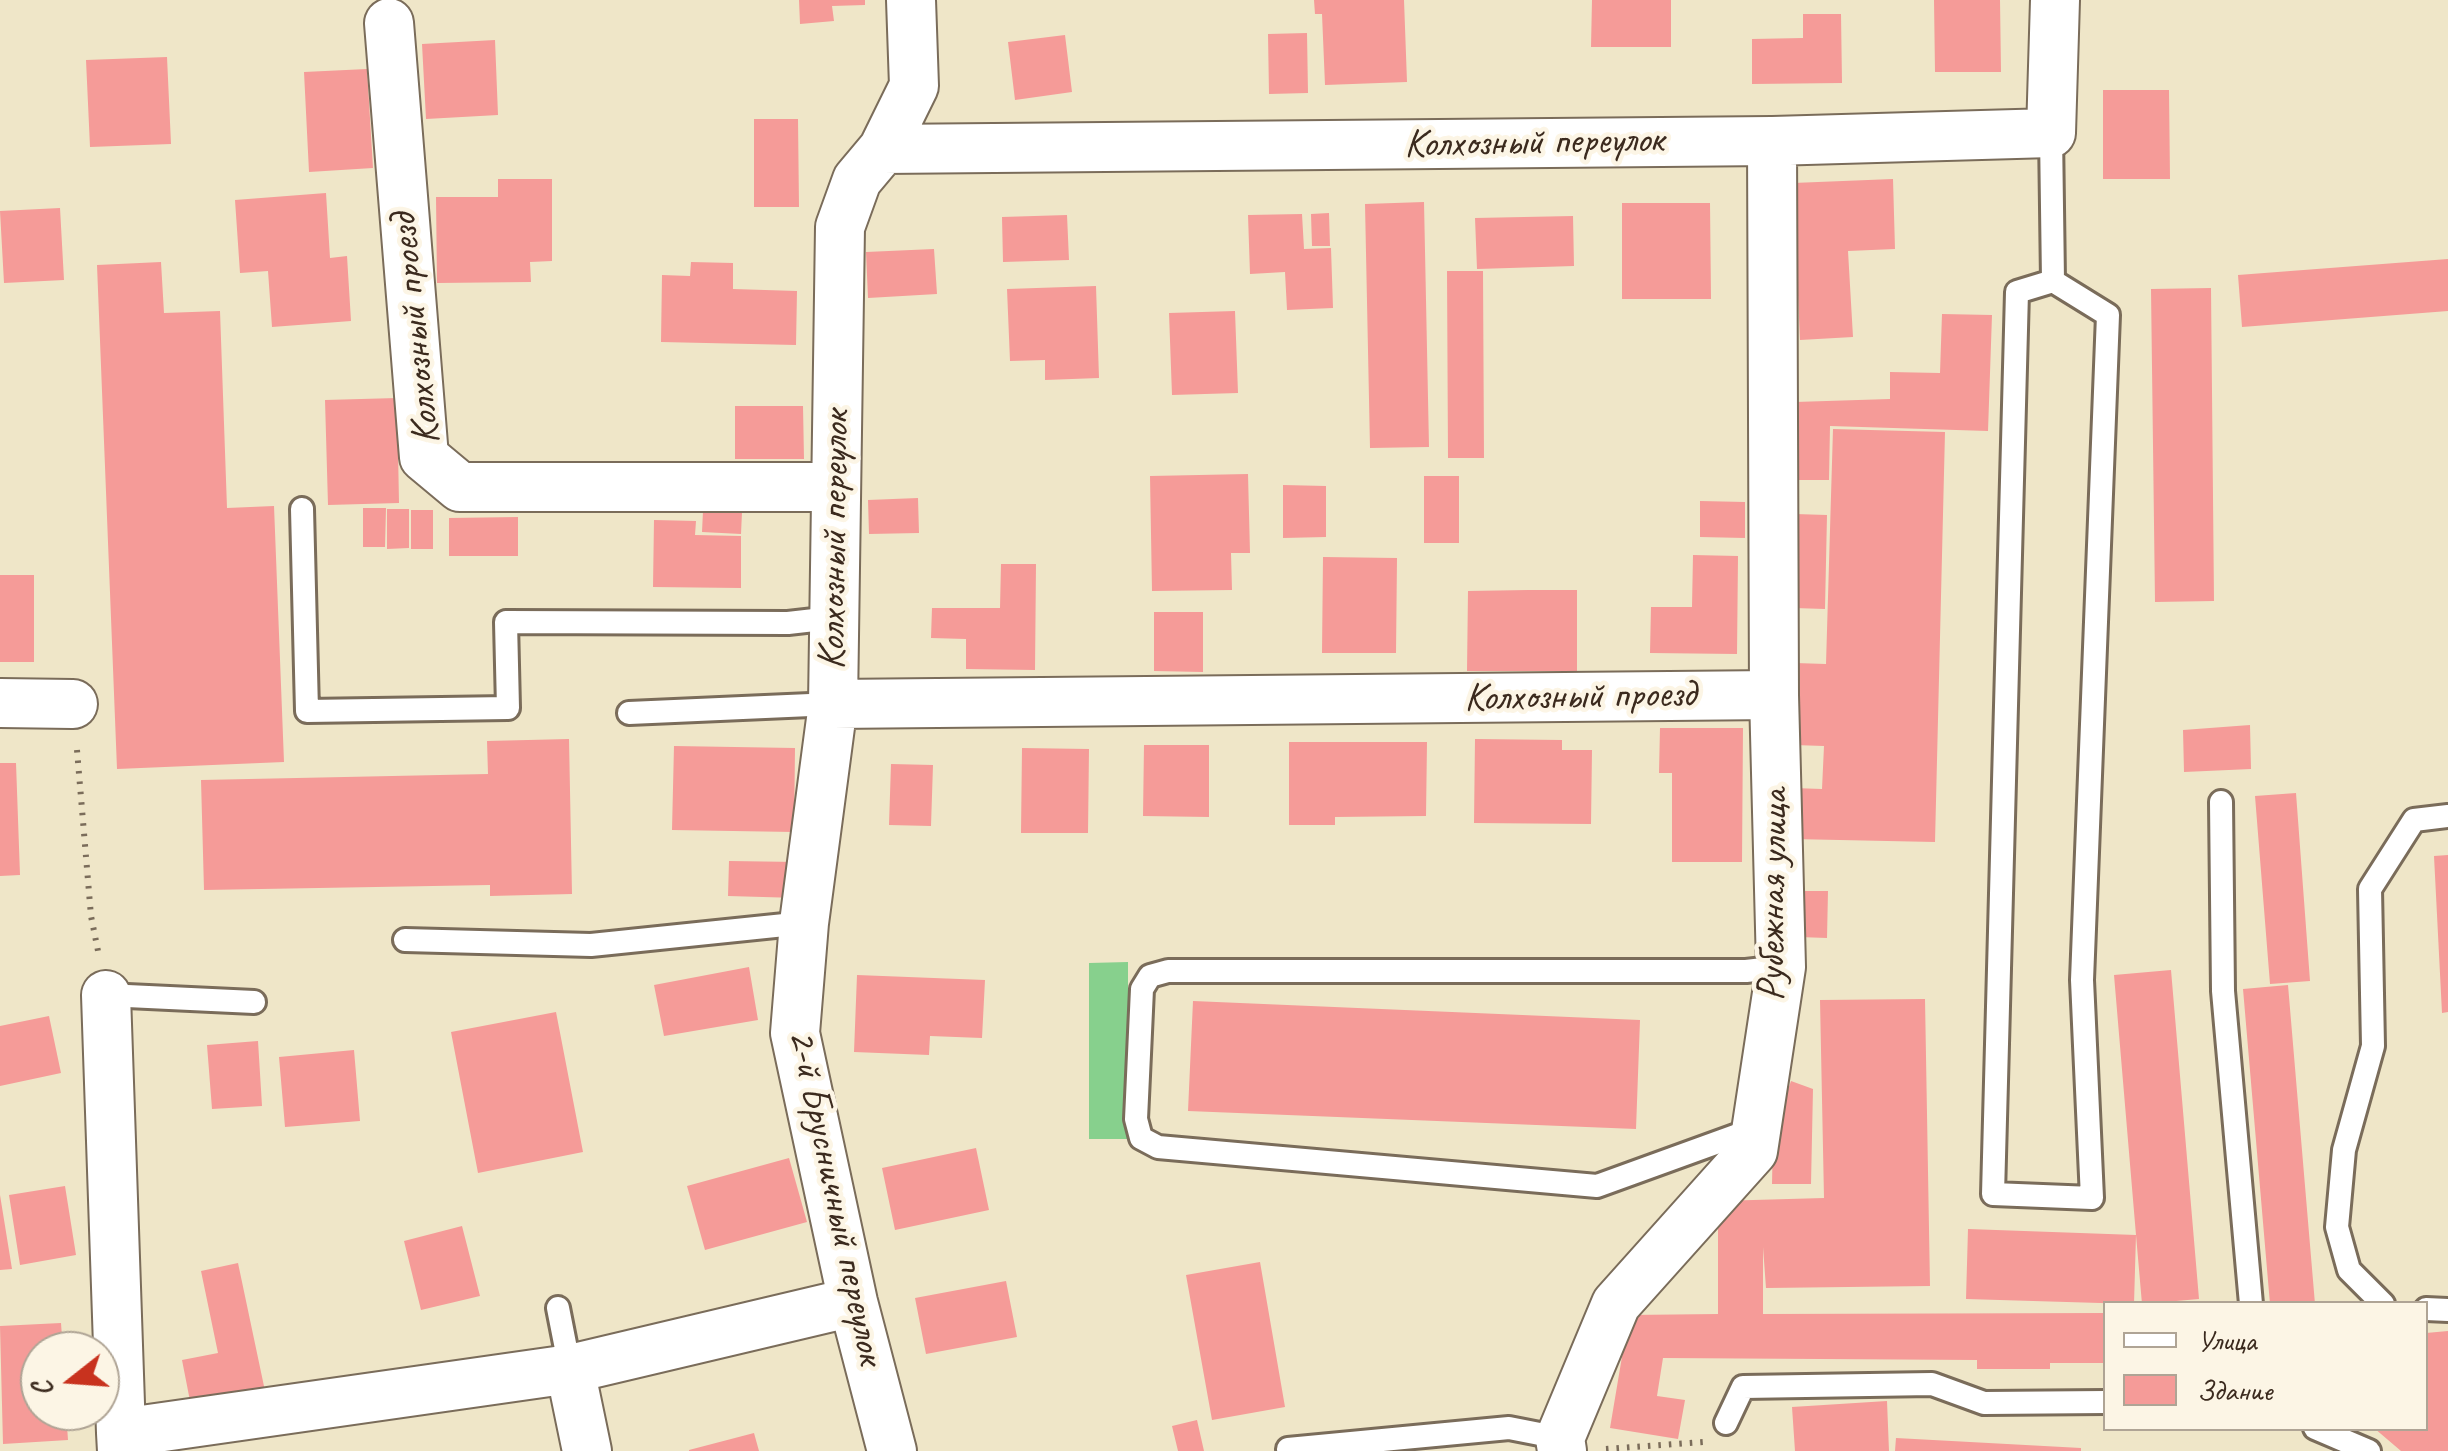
<!DOCTYPE html>
<meta charset="utf-8">
<style>
body{margin:0}
#map{position:relative;width:2448px;height:1451px;overflow:hidden;background:#efe6c8;font-family:Caveat,sans-serif}
canvas{display:block}
.legend{position:absolute;left:2103px;top:1301px;width:325px;height:130px;box-sizing:border-box;background:#fcf5e5;border:2px solid #afa495;margin:0;padding:12px 18px;list-style:none;font-size:30px;color:#3b2a1e}
.legend li{display:flex;align-items:center;gap:20px;height:50px}
.legend b{width:50px;border:2px solid #afa495}
.north{position:absolute;left:20px;top:1331px;width:100px;height:100px;box-sizing:border-box;background:#fcf5e5;border:2px solid #afa495;border-radius:50%;rotate:253deg;font-size:28px;font-weight:700;line-height:40px;text-align:center;color:#3b2a1e}
.north::after{content:'';display:block;margin:auto;width:35px;height:45px;background:#c8321e;clip-path:polygon(50% 0,100% 100%,50% 72%,0 100%)}
</style>
<div id="map">
<canvas width="2448" height="1451"></canvas>
<ul class="legend">
<li><b style="height:12px;background:#fff"></b>Улица</li>
<li><b style="height:28px;background:#f59b98"></b>Здание</li>
</ul>
<div class="north">С</div>
</div>
<script>
const ctx = document.querySelector('canvas').getContext('2d');
ctx.lineJoin = 'round';
function fillPath(path, color) { ctx.fillStyle = color; ctx.fill(path, 'evenodd'); }
const shape = rows => new Path2D(rows.map(r => 'M' + r).join(''));
function trace(path, color, width, dash) { ctx.strokeStyle = color; ctx.lineWidth = width; ctx.lineCap = dash ? 'butt' : 'round'; ctx.setLineDash(dash || []); ctx.stroke(path); }
function label(font, color, halo, rows, align = 'center') {
  ctx.font = font + ' Caveat,sans-serif'; ctx.lineWidth = 9; ctx.setLineDash([]); ctx.textBaseline = 'middle'; ctx.strokeStyle = halo; ctx.fillStyle = color; for (const [text, x, y, turn = 0] of rows) {
    ctx.save(); ctx.translate(x, y); ctx.rotate((+turn || 0) * Math.PI / 180); ctx.textAlign = isNaN(turn) ? turn : align; if (halo) ctx.strokeText(text, 0, 0); ctx.fillText(text, 0, 0); ctx.restore();
  }
}
fillPath(shape([
 [1128,962,1128,1139,1089,1139,1089,963]
]), '#87d08d');
fillPath(shape([
 [799,0,865,0,865,5,832,6,834,21,800,24],
 [1314,0,1404,0,1407,82,1325,85,1322,14,1315,14],
 [1592,0,1671,0,1671,47,1591,47],
 [1934,0,2000,0,2001,72,1935,72],
 [1803,14,1841,14,1842,83,1752,84,1752,39,1803,38],
 [1307,33,1308,93,1269,94,1268,34],
 [1065,35,1072,92,1015,100,1008,42],
 [495,40,498,115,426,119,422,44],
 [167,57,171,144,90,147,86,60],
 [367,69,373,168,309,172,304,72],
 [2103,90,2169,90,2170,179,2103,179],
 [754,119,798,119,799,207,754,207],
 [498,179,552,179,552,261,530,262,531,282,437,283,436,197,498,197],
 [1893,179,1895,249,1848,251,1853,337,1800,340,1793,183],
 [326,193,330,258,347,256,351,321,272,327,268,271,240,273,235,200],
 [1424,202,1429,447,1370,448,1365,204],
 [1622,203,1710,203,1711,299,1622,299],
 [60,208,64,280,4,283,0,211],
 [1329,213,1330,246,1312,246,1311,214],
 [1302,214,1304,249,1331,248,1333,308,1287,310,1285,272,1250,274,1248,215],
 [1067,215,1069,260,1003,262,1002,217],
 [1573,216,1574,266,1477,269,1475,218],
 [934,249,937,294,868,298,866,252],
 [2448,259,2448,311,2242,327,2238,275],
 [161,262,164,313,220,311,227,508,274,506,284,762,117,769,97,265],
 [691,262,733,263,733,289,797,291,796,345,661,342,662,275,690,276],
 [1447,271,1483,271,1484,458,1448,458],
 [1096,286,1099,378,1045,380,1045,360,1010,361,1007,289],
 [2211,288,2214,601,2155,602,2151,289],
 [1235,311,1238,393,1172,395,1169,313],
 [1942,314,1992,315,1988,431,1830,426,1829,480,1794,480,1795,402,1890,399,1890,372,1940,373],
 [397,398,399,503,328,505,325,400],
 [735,406,803,406,804,459,735,459],
 [1833,429,1945,432,1935,842,1792,839,1793,788,1822,789,1824,746,1794,745,1795,663,1826,664],
 [1248,474,1250,553,1231,553,1232,590,1152,591,1150,476],
 [1424,476,1459,476,1459,543,1424,543],
 [1283,485,1326,486,1326,537,1283,538],
 [918,498,919,533,869,534,868,500],
 [1700,501,1745,502,1745,538,1700,537],
 [363,508,386,508,385,547,363,547],
 [387,509,409,509,409,548,387,549],
 [411,510,433,510,433,549,411,549],
 [703,511,742,512,741,534,702,532],
 [1795,514,1827,515,1825,609,1794,608],
 [518,517,518,556,449,556,449,518],
 [654,520,696,521,695,535,741,536,741,588,653,587],
 [1693,555,1738,556,1737,654,1650,653,1651,607,1692,607],
 [1323,557,1397,558,1396,653,1322,653],
 [1001,564,1036,564,1035,670,966,669,966,639,931,638,932,608,1000,608],
 [0,575,34,575,34,662,0,662],
 [1528,590,1577,590,1577,671,1467,671,1468,591],
 [1154,612,1203,612,1203,672,1154,671],
 [2250,725,2251,769,2184,772,2183,730],
 [1660,728,1743,728,1742,862,1672,862,1672,773,1659,773],
 [569,739,572,894,490,896,490,885,204,890,201,780,488,774,487,741],
 [1475,739,1562,740,1562,750,1592,750,1591,824,1474,823],
 [1289,742,1427,742,1426,816,1335,817,1335,825,1289,825],
 [1144,745,1209,745,1209,817,1143,816],
 [674,746,795,748,794,832,672,830],
 [1022,748,1089,749,1088,833,1021,833],
 [0,763,16,763,20,875,0,876],
 [891,764,933,765,931,826,889,825],
 [2296,793,2310,981,2270,984,2255,796],
 [2448,855,2448,1012,2442,1013,2434,856],
 [729,861,798,862,798,898,728,896],
 [1799,891,1828,891,1827,938,1799,937],
 [749,967,758,1020,664,1036,654,985],
 [2171,970,2199,1299,2142,1304,2136,1235,2134,1304,1966,1299,1968,1229,2136,1235,2114,975],
 [857,975,985,980,982,1038,930,1036,929,1055,854,1052],
 [2288,985,2315,1304,2270,1304,2243,989],
 [1925,999,1930,1286,1766,1288,1763,1247,1763,1314,2106,1313,2106,1363,2050,1363,2050,1369,1977,1369,1977,1360,1663,1358,1657,1396,1685,1400,1678,1439,1610,1428,1629,1315,1718,1314,1718,1201,1824,1198,1820,1000],
 [1193,1001,1640,1020,1636,1129,1188,1111],
 [556,1012,583,1152,478,1173,451,1032],
 [49,1016,61,1073,0,1086,0,1026],
 [258,1041,262,1106,212,1109,207,1045],
 [354,1050,360,1121,285,1127,279,1057],
 [1791,1081,1813,1089,1811,1184,1772,1184,1773,1134],
 [976,1148,989,1210,895,1230,882,1168],
 [789,1158,807,1222,705,1250,687,1186],
 [65,1186,76,1255,20,1265,9,1195],
 [0,1195,12,1269,0,1270],
 [462,1226,480,1296,421,1310,404,1241],
 [1260,1262,1285,1407,1212,1420,1186,1275],
 [238,1263,265,1391,191,1406,182,1360,218,1353,201,1271],
 [1006,1281,1017,1337,926,1354,915,1298],
 [61,1323,63,1351,40,1351,40,1411,66,1411,68,1440,3,1444,0,1326],
 [2448,1331,2448,1451,2401,1451,2374,1428,2426,1428,2426,1333],
 [1887,1401,1889,1451,1795,1451,1792,1407],
 [1197,1420,1204,1451,1178,1451,1172,1426],
 [754,1433,759,1451,689,1451,689,1450],
 [1896,1438,2081,1448,2081,1451,1895,1451]
]), '#f59b98');
const lane = shape([
 [2051,133,2053,281],
 [2053,281,2108,315,2082,980,2092,1198,1993,1194,2017,292,2053,281],
 [302,509,307,711,508,708,506,622,788,623,832,618],
 [629,713,833,704],
 [2221,802,2223,991,2251,1304],
 [405,940,591,945,804,923],
 [106,995,254,1002],
 [1757,1128,1597,1186,1158,1147,1141,1138,1136,1119,1142,989,1150,976,1168,971,1746,971,1781,967],
 [2383,1304,2349,1270,2337,1227,2344,1150,2373,1046,2370,889,2414,820,2448,816],
 [558,1308,570,1369],
 [2426,1309,2448,1310],
 [1726,1423,1743,1387,1932,1384,1984,1403,2106,1402],
 [2315,1428,2369,1451],
 [1288,1449,1509,1428,1560,1438]
]);
const street = shape([
 [389,23,424,457,460,487,834,487],
 [883,149,1772,141,2051,133,2055,0],
 [0,703,73,704],
 [833,704,1774,695,1772,141],
 [106,995,121,1433,126,1451],
 [570,1369,587,1451],
 [122,1451,121,1433,570,1369,853,1302],
 [892,1451,853,1302,795,1033,804,923,833,704,840,227,857,180,883,149,914,86,911,0],
 [1562,1451,1560,1438,1616,1304,1753,1151,1781,967,1774,695]
]);
trace(lane, '#7a6c5a', 28);
trace(street, '#7a6c5a', 52);
trace(shape([
 [77,750,91,916,98,951],
 [1606,1449,1703,1442]
]), '#7a6c5a', 6, [2.5, 8]);
trace(lane, '#fff', 22);
trace(street, '#fff', 48);
label('40px', '#3b2a1e', '#fcf5e5', [
 ["Колхозный переулок",1534,143,-1],
 ["Колхозный проезд",416,329,-96],
 ["Колхозный переулок",835,540,-89],
 ["Колхозный проезд",1580,697,-1],
 ["Рубежная улица",1774,895,-89],
 ["2-й Брусничный переулок",835,1197,78]
]);
</script>
